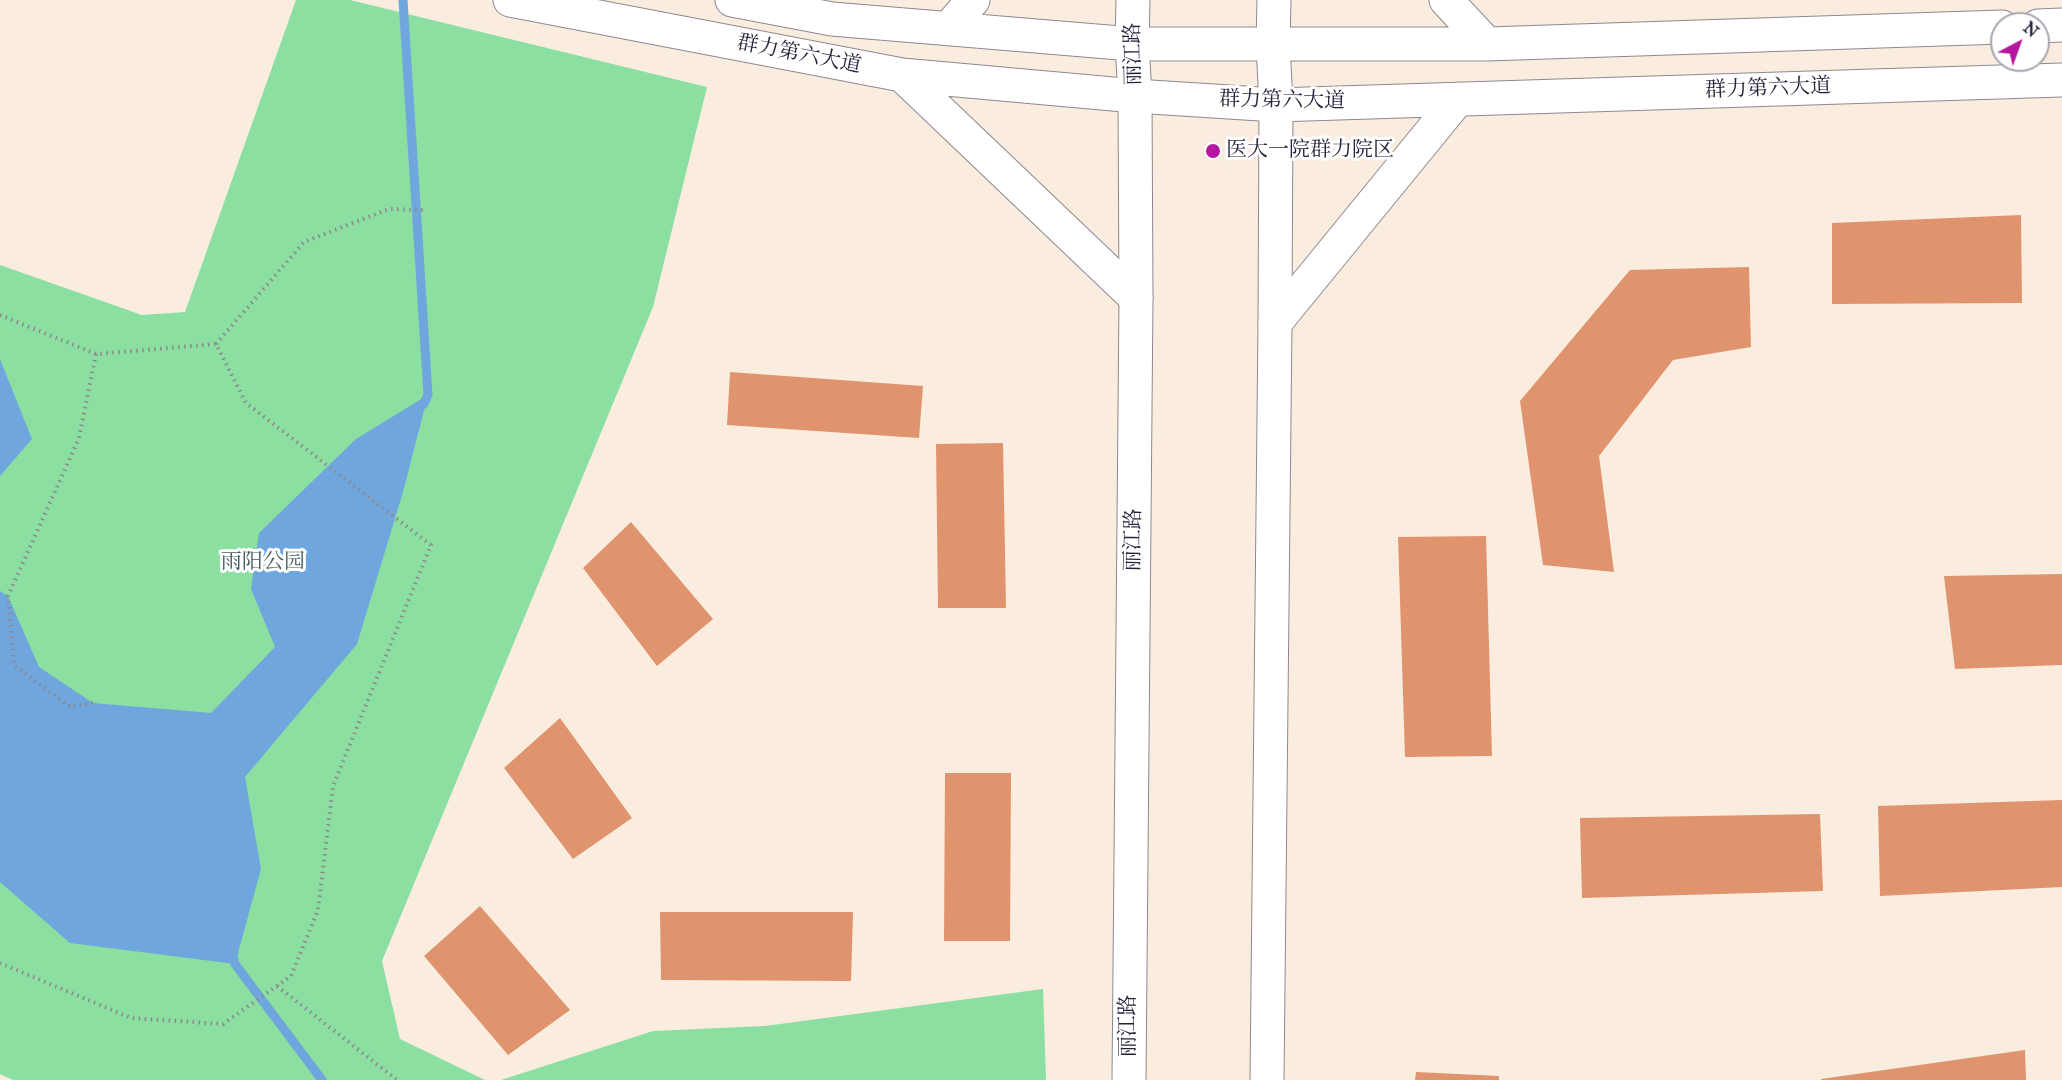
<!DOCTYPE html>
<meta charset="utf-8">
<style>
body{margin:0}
#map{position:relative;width:2062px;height:1080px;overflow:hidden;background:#faede0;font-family:"IM FELL Great Primer",serif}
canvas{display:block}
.north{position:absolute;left:1990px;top:12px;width:60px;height:60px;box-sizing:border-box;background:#fff;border:2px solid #a7a7b1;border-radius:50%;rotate:41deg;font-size:16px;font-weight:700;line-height:24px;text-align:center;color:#22223b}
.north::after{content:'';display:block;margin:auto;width:21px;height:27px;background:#b5179e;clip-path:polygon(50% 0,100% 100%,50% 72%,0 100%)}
</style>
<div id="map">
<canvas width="2062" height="1080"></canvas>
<div class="north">N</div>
</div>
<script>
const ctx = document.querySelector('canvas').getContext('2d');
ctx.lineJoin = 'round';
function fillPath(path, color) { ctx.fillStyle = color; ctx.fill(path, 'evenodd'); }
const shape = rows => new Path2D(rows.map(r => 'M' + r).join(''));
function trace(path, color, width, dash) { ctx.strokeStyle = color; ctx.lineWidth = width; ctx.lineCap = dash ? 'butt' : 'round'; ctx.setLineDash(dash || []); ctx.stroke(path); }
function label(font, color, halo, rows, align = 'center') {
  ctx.font = font + ' "IM FELL Great Primer","Noto Serif SC",serif'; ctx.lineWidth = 6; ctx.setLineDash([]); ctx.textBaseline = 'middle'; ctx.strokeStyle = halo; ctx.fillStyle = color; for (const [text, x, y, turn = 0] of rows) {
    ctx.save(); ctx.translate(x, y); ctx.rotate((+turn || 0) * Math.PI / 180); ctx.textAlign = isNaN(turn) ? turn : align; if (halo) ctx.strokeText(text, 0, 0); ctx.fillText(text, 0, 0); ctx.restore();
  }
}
fillPath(shape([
 [296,0,350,0,707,87,653,307,382,961,400,1039,485,1080,13,1080,0,1074,0,265,142,315,185,312],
 [1043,989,1046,1080,501,1080,653,1031,765,1026]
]), '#8bdfa1');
fillPath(shape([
 [0,359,32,439,0,476],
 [428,395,403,492,357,644,245,777,261,869,235,964,70,943,0,882,0,591,8,596,39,667,93,703,211,713,275,647,251,589,259,533,356,439]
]), '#70a6de');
trace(shape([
 [403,0,428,395,424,404],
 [232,952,235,964,322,1080]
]), '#70a6de', 9);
fillPath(shape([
 [2021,215,2022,303,1832,304,1832,223],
 [1749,267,1751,347,1673,360,1599,456,1614,572,1543,565,1520,401,1630,270],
 [730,372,923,386,919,438,727,425],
 [1003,443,1006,608,938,608,936,444],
 [631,522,713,619,657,666,583,568],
 [1486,536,1492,756,1405,757,1398,537],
 [2062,574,2062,665,1955,669,1944,576],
 [560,718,632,818,573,859,504,768],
 [945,773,1011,773,1010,941,944,941],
 [2062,800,2062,887,1880,896,1878,806],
 [1820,814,1823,891,1582,898,1580,818],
 [480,906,570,1010,508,1055,424,956],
 [660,912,853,912,851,981,661,980],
 [2025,1050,2026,1080,1821,1080,1821,1079],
 [1416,1072,1499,1076,1499,1080,1415,1080]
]), '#df946d');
const secondary = shape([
 [510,0,902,75,1135,96,1276,105,2062,80],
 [732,0,832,19,1132,44,1487,44,2002,27],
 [1446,0,1487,44],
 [2038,26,2062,25],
 [949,28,973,0],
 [902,75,1136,298],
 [1275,323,1458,99]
]);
const primary = shape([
 [1129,1080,1136,298,1135,96,1132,44,1133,0],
 [1267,1080,1275,323,1276,105,1273,44,1274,0]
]);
trace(secondary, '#8e888e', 35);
trace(primary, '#8e888e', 35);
trace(shape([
 [0,315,96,354,216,344,246,403,431,545,333,786,318,910,291,976,223,1024,131,1018,0,963],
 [216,344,304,242,389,209,425,210],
 [93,703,70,707,14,665,8,596,79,438,96,354],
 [277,986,397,1080]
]), '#8e888e', 4, [1.5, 4.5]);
trace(secondary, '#fff', 33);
trace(primary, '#fff', 33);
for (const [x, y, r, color] of [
 [1213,151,8,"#b5179e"]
]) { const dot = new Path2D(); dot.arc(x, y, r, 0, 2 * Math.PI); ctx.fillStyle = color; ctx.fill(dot); trace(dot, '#fff', 2); }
label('21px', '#22223b', '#fff', [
 ["丽江路",1134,54,-91],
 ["群力第六大道",799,55,11],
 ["群力第六大道",1768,89,-2],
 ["群力第六大道",1282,101,1],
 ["丽江路",1134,540,-89],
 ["丽江路",1129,1026,-90]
]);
label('21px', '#22223b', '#fff', [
 ["医大一院群力院区",1226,151]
], 'left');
label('21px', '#425b5a', '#fff', [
 ["雨阳公园",263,563]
]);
</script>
